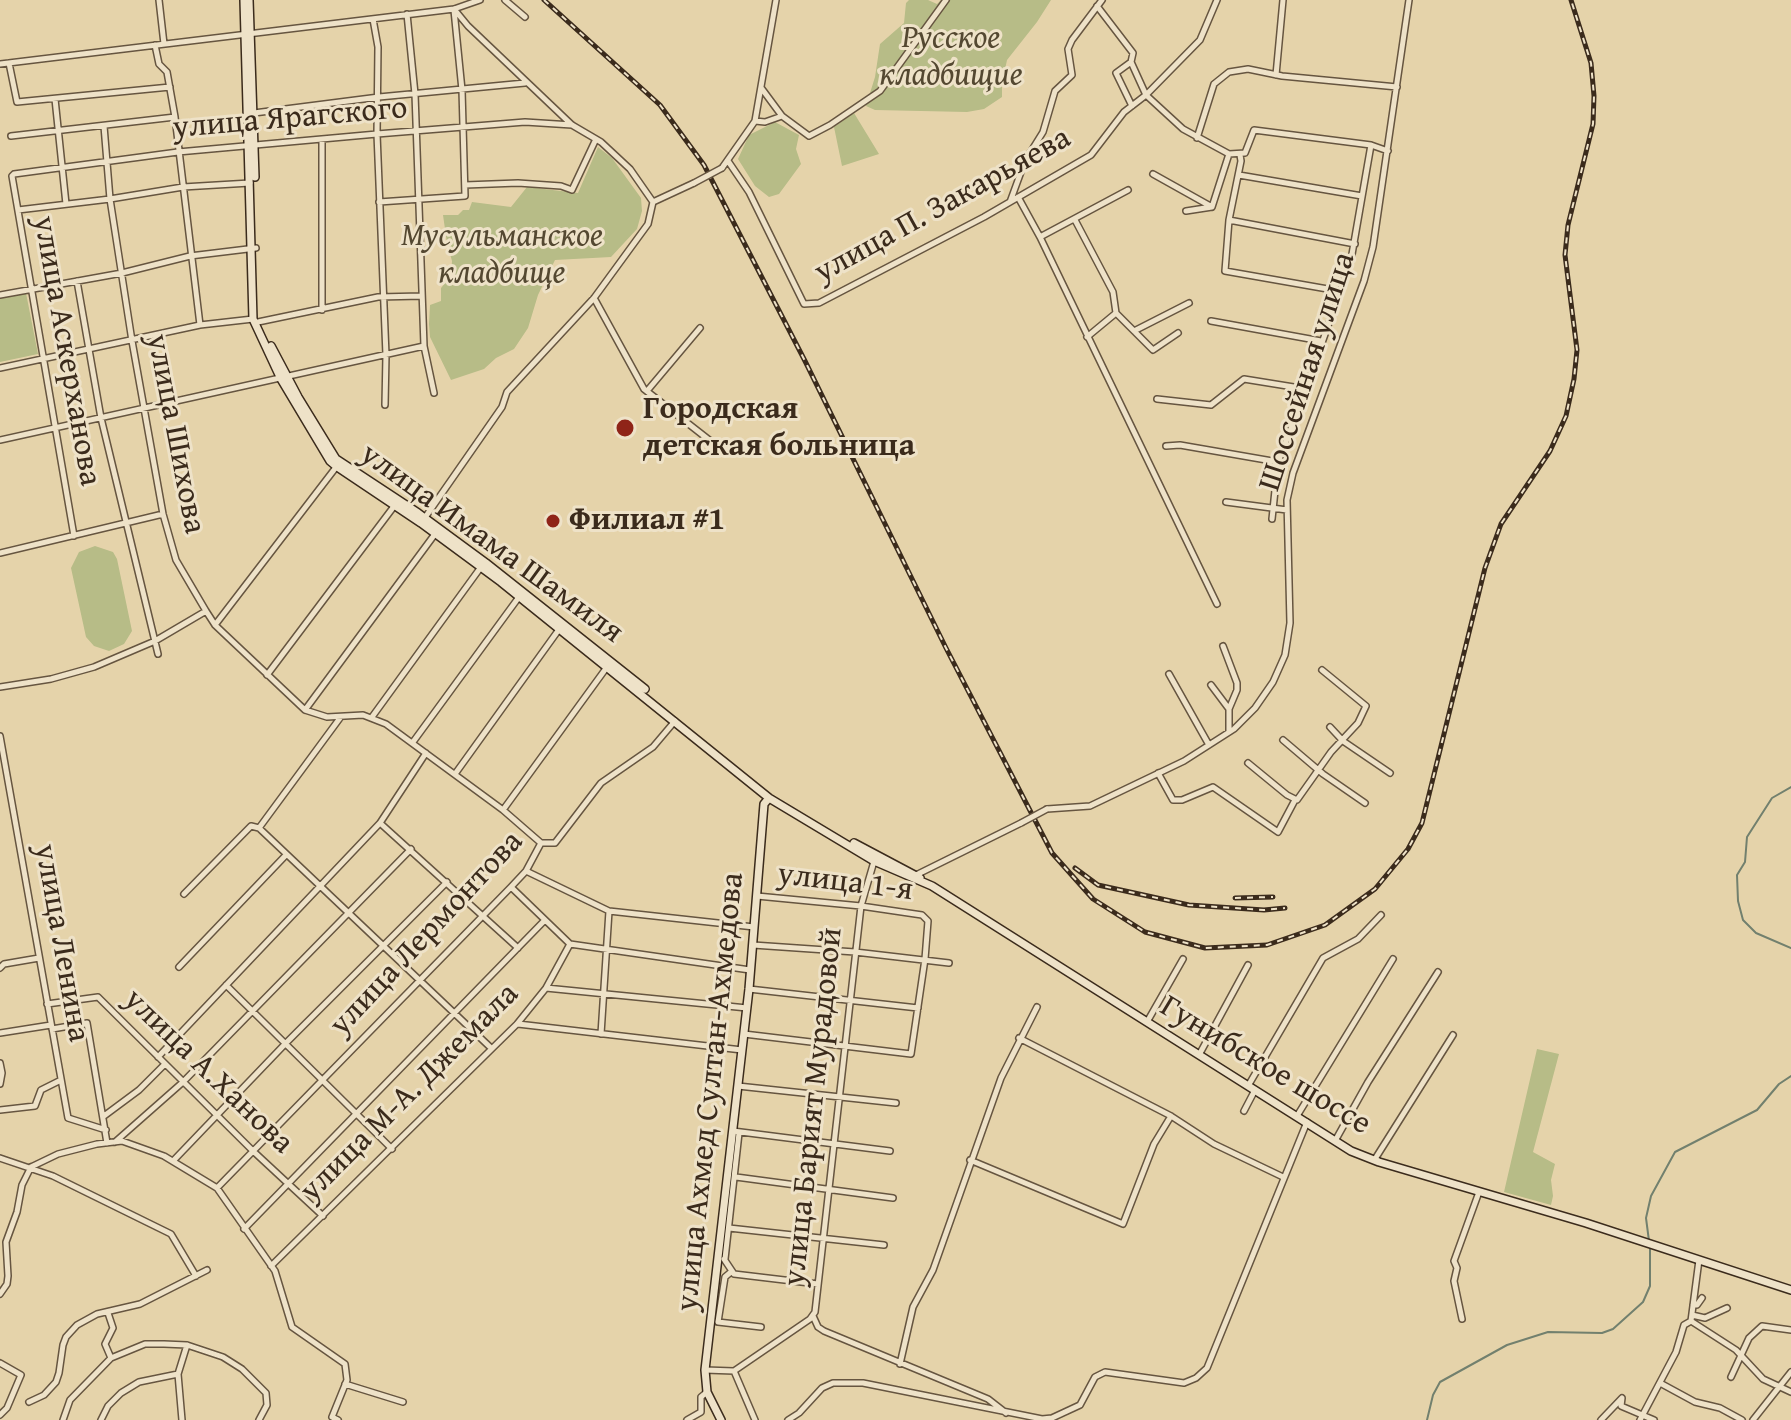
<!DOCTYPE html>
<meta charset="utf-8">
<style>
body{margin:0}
canvas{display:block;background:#e5d3aa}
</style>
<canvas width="1791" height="1420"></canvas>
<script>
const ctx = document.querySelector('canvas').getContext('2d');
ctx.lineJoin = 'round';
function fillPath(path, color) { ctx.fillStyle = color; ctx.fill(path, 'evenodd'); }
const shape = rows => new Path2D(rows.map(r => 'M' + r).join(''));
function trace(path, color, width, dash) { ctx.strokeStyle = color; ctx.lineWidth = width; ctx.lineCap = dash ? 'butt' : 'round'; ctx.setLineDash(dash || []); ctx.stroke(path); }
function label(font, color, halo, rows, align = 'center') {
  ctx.font = font + ' "Gentium Book Plus",serif'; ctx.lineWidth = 6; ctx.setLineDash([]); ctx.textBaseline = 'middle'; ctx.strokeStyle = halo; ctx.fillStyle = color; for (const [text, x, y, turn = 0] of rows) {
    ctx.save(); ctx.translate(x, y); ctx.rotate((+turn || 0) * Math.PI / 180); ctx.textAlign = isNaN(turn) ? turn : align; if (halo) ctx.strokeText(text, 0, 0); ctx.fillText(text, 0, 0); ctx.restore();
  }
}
fillPath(shape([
 [909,0,928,0,937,4,941,0,1051,0,1037,22,1007,60,1002,84,1002,97,984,109,967,112,875,110,866,106,875,77,880,44,904,23,906,3],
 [854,113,879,154,842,166,834,127],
 [775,122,799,135,796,149,801,164,779,194,769,197,755,186,738,159,749,135],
 [598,147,612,158,641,198,642,211,637,229,611,257,555,260,538,295,528,328,514,349,496,358,484,369,451,380,430,337,429,324,430,305,441,301,441,288,451,276,452,261,447,243,443,215,458,215,463,210,469,210,472,202,511,207,527,187,578,193],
 [26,293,38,354,0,362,0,298],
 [95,546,113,552,117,559,132,631,124,644,109,651,94,646,86,637,71,568,79,552],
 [1537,1049,1559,1054,1533,1152,1555,1164,1551,1180,1553,1196,1551,1205,1504,1192]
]), '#b7bc87');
trace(shape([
 [1791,787,1772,798,1747,837,1745,862,1737,875,1738,901,1743,920,1756,933,1791,948],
 [1649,1241,1646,1218,1651,1196,1675,1152,1757,1110,1779,1084,1791,1076],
 [1427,1420,1433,1395,1440,1382,1507,1345,1548,1332,1602,1333,1613,1329,1643,1302,1650,1286,1650,1247]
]), '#72806e', 2);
const street = shape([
 [159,0,164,44],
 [505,0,525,17],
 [454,9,468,26,572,125,601,142,630,169,653,202],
 [407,14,415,94,424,346,434,393],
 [373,19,378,47,377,134,386,355,385,405],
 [155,45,159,64,167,72,175,117,200,325],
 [1131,62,1116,73,1132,106],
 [9,63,17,102,170,87],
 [0,64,454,9,480,0],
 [1276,75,1283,0],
 [762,89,782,116,809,136,830,125,880,91,946,0],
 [55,99,66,204],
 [254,113,379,97,525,83],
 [755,121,765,122,782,116],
 [104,126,110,199,132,341,163,514,176,560,206,611,215,625,305,710,327,717,363,715,386,724,503,810,541,843],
 [11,136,175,117],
 [1197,138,1214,84,1229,72,1248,69,1282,76,1397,87],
 [1229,154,1245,153,1254,130,1371,145,1388,151],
 [1240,155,1241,161,1229,220,1225,271,1339,291],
 [728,161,749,192,804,304,819,303,984,217,1091,155,1124,112,1146,95,1131,62,1133,53,1097,6],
 [722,168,755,121,776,0],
 [1153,174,1212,207],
 [1239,175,1362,196],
 [465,185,518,183,561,186,572,190,596,139],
 [1018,197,1040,237,1217,604],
 [379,202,465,196,462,90,454,10],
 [653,202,694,183],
 [1010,202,1025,161,1043,132,1055,91,1072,75,1068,49,1072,40,1102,0],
 [18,210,110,199,183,187,250,183],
 [1186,211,1212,207,1229,154,1183,129,1146,95,1200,40,1217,0],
 [1075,220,1113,292,1116,313],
 [1229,220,1355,244],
 [1040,237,1128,190],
 [77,281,101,418,158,654],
 [0,295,122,273,190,256,256,248],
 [594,298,644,389,713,443],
 [322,310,322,140],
 [1211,321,1321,341],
 [258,322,378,297,422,296],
 [1134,331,1189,303],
 [1087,337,1116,313,1153,350,1178,333],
 [0,368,200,325,253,319],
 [647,391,700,328],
 [1157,399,1211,405,1244,379,1306,389],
 [0,440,424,346],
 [1166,446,1180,445,1278,462],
 [1226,502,1287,510],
 [424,519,502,407,507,392,594,298,648,224,653,202],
 [1272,519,1278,462,1302,400,1351,260,1371,145],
 [74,536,12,176,14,174,178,152,377,134,525,122,572,125],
 [0,553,163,514],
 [215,625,337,466],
 [1223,646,1237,683,1237,690,1229,709,1229,731],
 [1169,674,1209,745],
 [267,675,395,505],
 [1211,685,1229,709],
 [0,687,51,679,94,667,155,641,206,611],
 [305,710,435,534],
 [372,717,481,567],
 [1330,727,1343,741,1390,773],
 [0,736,68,1118,106,1130],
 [1283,740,1323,774,1365,803],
 [413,742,519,597],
 [1248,763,1287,795,1297,800,1331,752,1358,723,1366,706,1322,670],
 [1158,773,1173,800,1182,800,1213,787,1278,832,1295,800],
 [455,774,560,628],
 [1047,809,1090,806,1184,761,1234,729,1255,708,1273,682,1285,655,1290,623,1287,500,1293,473,1364,281,1373,247,1409,0],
 [503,810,607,667],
 [380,823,518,948],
 [259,828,490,1047],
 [541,843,555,843,601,783,653,747,675,721],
 [526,871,609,911,754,927],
 [916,875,1021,823],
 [511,887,570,944,750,970],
 [184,894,251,826,259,828,340,718],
 [753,945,855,952,949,963],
 [179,967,286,855],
 [0,968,4,964,39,958],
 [226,985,392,1149],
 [546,988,747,1008],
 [749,989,918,1008],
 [47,1004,98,997,253,1151,323,1216],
 [1147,1022,1183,959],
 [518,1024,742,1050],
 [52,1029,87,1023,107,1143],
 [0,1033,51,1025],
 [601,1034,609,911],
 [744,1034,911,1054,925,959,928,921,922,915,861,906,757,896],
 [1019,1038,1171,1116,1214,1144,1283,1177],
 [1199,1055,1248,965],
 [158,1057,380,823,426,753],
 [0,1063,2,1073,0,1084],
 [738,1086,896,1103],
 [1248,1086,1323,958,1358,939,1381,915],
 [0,1110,35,1106,41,1090,61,1080],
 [1244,1111,1255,1090],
 [104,1116,139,1090,165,1064],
 [1297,1116,1393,959],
 [733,1131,890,1151],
 [1335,1141,1368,1082,1438,972],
 [115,1142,183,1082,411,849],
 [0,1158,53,1176,171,1234,196,1276],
 [1375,1159,1453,1035],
 [970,1160,1123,1224,1154,1144,1171,1116],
 [173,1161,286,1043,447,882],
 [31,1167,58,1154,97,1144,122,1141,164,1156,217,1188,275,1271,292,1327,345,1364,347,1380,332,1417,338,1420],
 [736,1177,893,1198],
 [217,1188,511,887,526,871,541,843],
 [729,1228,884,1245],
 [244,1229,544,921],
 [724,1259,734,1274,818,1284],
 [725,1259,739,1133],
 [271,1266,517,1024,546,988,570,944],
 [0,1294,7,1284,8,1276,6,1242,17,1212,22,1185,31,1167],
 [1693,1305,1697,1305,1702,1298],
 [108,1313,113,1328,105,1344,111,1358],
 [1692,1315,1705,1318,1727,1308],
 [813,1316,818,1327,824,1331,988,1399,1006,1413],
 [1462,1319,1454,1281,1457,1268,1454,1261,1479,1192],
 [1691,1321,1736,1350,1763,1379,1791,1392],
 [718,1322,725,1277,731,1272],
 [718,1322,761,1327],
 [0,1363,21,1375,7,1408,0,1415],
 [900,1364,913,1307,933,1270,1001,1078,1037,1007],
 [705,1370,734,1371,755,1420],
 [734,1371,810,1319,815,1312,861,906,875,858],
 [178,1374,182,1420],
 [1731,1377,1749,1338,1762,1326,1791,1330],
 [1660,1383,1695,1402,1720,1408,1742,1420],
 [345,1384,403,1402],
 [29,1402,44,1395,56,1382,59,1373,63,1345,66,1337,77,1325,97,1314,140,1304,207,1270],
 [63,1420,70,1400,111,1358,145,1344,164,1344,187,1345,223,1357,242,1369,266,1393,267,1405,259,1420],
 [101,1420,108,1406,121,1393,139,1382,178,1374,187,1345],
 [687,1420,701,1412,701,1397,707,1392],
 [788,1420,799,1413,822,1388,833,1383,863,1383,1042,1419,1052,1418,1080,1405,1095,1377,1105,1372,1184,1383,1196,1378,1207,1368,1307,1122],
 [1601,1420,1622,1398,1621,1406,1654,1420],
 [1640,1420,1676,1352,1684,1325,1691,1321,1699,1260],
 [1753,1420,1791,1372]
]);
const secondary = shape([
 [244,0,253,319,281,379,330,461,336,466,421,523,501,582,769,798,874,861,932,886,1351,1151,1379,1162,1586,1223,1791,1290],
 [249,0,255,177],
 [271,346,298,397,336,459,418,513,486,563,645,689],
 [854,843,920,878],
 [721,1420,707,1392,705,1370,749,989,764,804,769,798]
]);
trace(street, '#665540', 8);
trace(secondary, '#3b2b1c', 10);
trace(street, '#eee2c8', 5);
trace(secondary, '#eee2c8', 7);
const rail = shape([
 [544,0,660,105,704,165,805,361,946,648,1052,853,1093,899,1145,932,1205,948,1267,945,1325,925,1375,889,1408,849,1422,823,1485,568,1501,524,1550,451,1566,416,1574,379,1577,350,1565,255,1568,225,1593,124,1594,96,1591,63,1571,0],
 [1075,868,1098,885,1189,905,1264,910,1285,908],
 [1235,898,1273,897]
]);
trace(rail, '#3b2b1c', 5);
trace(rail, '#eee2c8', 2, [6]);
const streetBridge = shape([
 [694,183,722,168],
 [1021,823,1047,809]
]);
trace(streetBridge, '#665540', 8, []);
trace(streetBridge, '#eee2c8', 5);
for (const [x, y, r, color] of [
 [625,428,10,"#8f2418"],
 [553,521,8,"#8f2418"]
]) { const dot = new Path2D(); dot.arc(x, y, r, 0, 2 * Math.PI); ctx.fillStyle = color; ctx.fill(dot); trace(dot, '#eee2c8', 3); }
label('italic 32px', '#544831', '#eee2c8', [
 ["Русское",951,39],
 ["кладбищие",951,76],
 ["Мусульманское",502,237],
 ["кладбище",502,274]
]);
label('32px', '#3b2b1c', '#eee2c8', [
 ["улица Ярагского",290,119,-5],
 ["улица П. Закарьяева",943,206,-29],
 ["улица Аскерханова",66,351,80],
 ["Шоссейная улица",1308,372,-72],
 ["улица Шихова",175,434,79],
 ["улица Имама Шамиля",491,544,36],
 ["улица 1-я",845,883,7],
 ["улица Лермонтова",427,934,-47],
 ["улица Ленина",61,943,80],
 ["Гунибское шоссе",1265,1066,31],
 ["улица А.Ханова",208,1072,44],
 ["улица Ахмед Султан-Ахмедова",711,1092,-84],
 ["улица М-А. Джемала",410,1093,-45],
 ["улица Барият Мурадовой",814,1107,-84]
]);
label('bold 32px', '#3b2b1c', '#eee2c8', [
 ["Городская",643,410],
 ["детская больница",643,447],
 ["Филиал #1",569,521]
], 'left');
</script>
